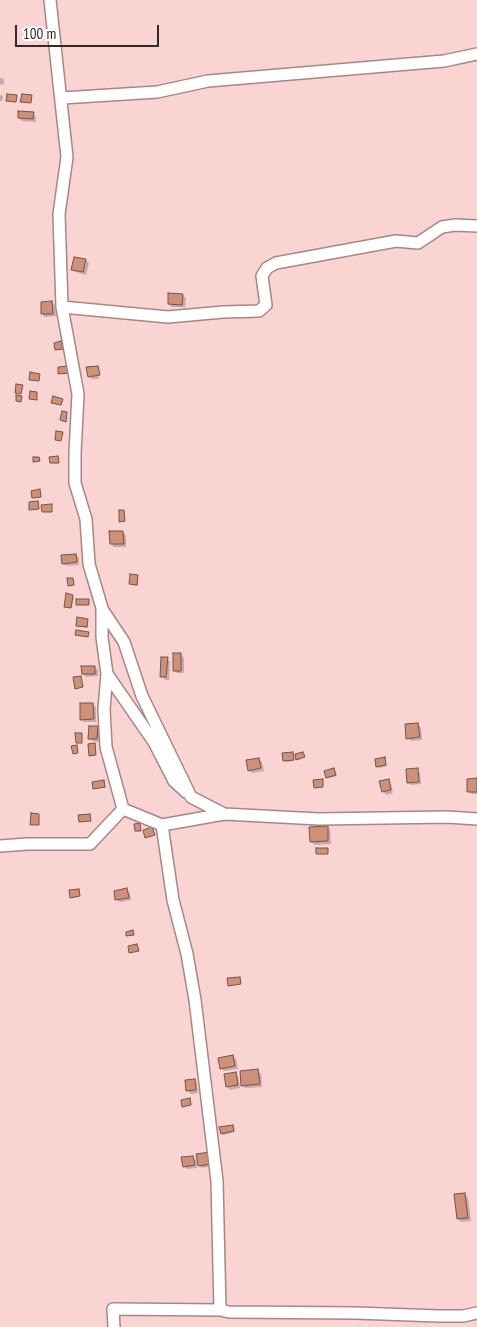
<!DOCTYPE html>
<style>
body{margin:0}
#map{position:relative;width:477px;height:1327px;overflow:hidden;background:#fad3d3;font-family:"PT Sans Narrow",sans-serif}
canvas{display:block}
.scale{position:absolute;left:15px;top:25px;width:144px;height:22px;box-sizing:border-box;border:2px solid #372828;border-top:0;padding-left:6px;font-size:15px;line-height:18px;white-space:nowrap;color:#372828;-webkit-text-stroke:4px #fff;paint-order:stroke}
</style>
<div id="map">
<canvas width="477" height="1327"></canvas>
<div class="scale">100 m</div>
</div>
<script>
const ctx = document.querySelector('canvas').getContext('2d');
ctx.lineJoin = 'round';
function fillPath(path, color) { ctx.fillStyle = color; ctx.fill(path, 'evenodd'); }
const shape = rows => new Path2D(rows.map(r => 'M' + r).join(''));
function trace(path, color, width, dash) { ctx.strokeStyle = color; ctx.lineWidth = width; ctx.lineCap = dash ? 'butt' : 'round'; ctx.setLineDash(dash || []); ctx.stroke(path); }
fillPath(shape([
 [0,78,4,79,4,84,0,85],
 [0,95,3,96,2,101,0,101],
 [33,114,36,117,36,122,22,121,19,118],
 [86,260,89,263,86,275,76,272,72,269],
 [182,295,186,298,185,307,172,307,169,304],
 [52,302,55,305,56,316,45,317,42,314],
 [98,367,100,369,97,369,99,379,92,379,89,376],
 [123,532,126,536,126,547,114,547,111,544],
 [76,555,79,558,79,565,66,566,63,563],
 [138,576,138,586,132,585,131,584],
 [73,596,74,597,72,608,66,607,65,606],
 [87,620,88,628,77,626],
 [181,655,184,658,184,673,177,673,174,670],
 [167,659,170,662,169,680,165,680,162,676],
 [95,667,98,670,98,676,86,677,83,674],
 [92,704,96,707,96,722,84,722,81,719],
 [418,724,421,728,422,740,411,741,408,738],
 [97,728,100,731,100,742,93,741,90,738],
 [293,753,294,761,286,762,284,761],
 [384,758,387,766,379,768,378,767],
 [259,759,262,762,264,771,252,773,249,770],
 [334,770,337,776,328,778,327,777],
 [417,770,420,773,421,784,411,785,408,782],
 [477,780,477,794,472,794,469,791],
 [104,781,106,788,95,788],
 [388,781,391,784,393,793,386,795,383,791],
 [327,827,330,830,331,844,315,845,311,842],
 [127,890,130,893,131,900,120,902,116,899],
 [233,1056,236,1059,238,1069,224,1071,221,1068],
 [258,1071,261,1074,262,1087,245,1088,242,1085],
 [235,1073,238,1076,240,1088,230,1090,227,1086],
 [194,1080,197,1083,198,1093,191,1094,188,1091],
 [233,1126,235,1132,223,1135,222,1133],
 [197,1155,214,1166,202,1168,196,1163,197,1168,187,1169,184,1166,193,1157,198,1163],
 [465,1194,468,1198,471,1221,461,1222,458,1219]
]), '#0003');
const building = shape([
 [7,94,17,95,16,102,6,101,7,94],
 [22,94,32,95,31,103,20,102,22,94],
 [18,111,34,112,33,119,18,118,18,111],
 [74,257,86,259,83,272,71,270,74,257],
 [168,293,183,294,182,305,168,304,168,293],
 [52,301,53,314,41,314,41,302,52,301],
 [61,341,63,349,55,350,54,343,61,341],
 [68,366,69,373,58,374,58,367,68,366],
 [98,366,100,375,88,377,86,367,98,366],
 [30,372,40,374,39,381,29,380,30,372],
 [16,384,23,385,21,394,15,393,16,384],
 [30,391,37,392,37,400,29,399,30,391],
 [16,395,22,396,21,402,16,401,16,395],
 [53,396,63,399,61,405,51,403,53,396],
 [62,411,67,412,66,422,60,420,62,411],
 [56,431,63,432,61,441,55,440,56,431],
 [58,456,59,463,50,463,49,457,58,456],
 [33,457,39,457,40,461,33,462,33,457],
 [40,489,41,497,32,498,31,491,40,489],
 [38,501,39,509,29,510,29,502,38,501],
 [52,504,52,512,42,512,41,505,52,504],
 [119,510,124,510,125,521,119,522,119,510],
 [109,531,123,531,124,544,110,544,109,531],
 [76,554,77,562,62,564,61,555,76,554],
 [130,574,138,575,137,585,129,584,130,574],
 [67,578,73,578,74,585,68,586,67,578],
 [66,593,73,595,71,608,64,607,66,593],
 [76,599,89,599,89,605,76,605,76,599],
 [77,617,88,619,87,627,76,626,77,617],
 [76,630,89,632,88,637,75,635,76,630],
 [173,653,181,653,181,671,173,671,173,653],
 [161,657,168,657,166,677,160,677,161,657],
 [81,666,95,666,95,674,82,674,81,666],
 [81,676,83,687,75,689,73,677,81,676],
 [80,703,93,703,94,719,80,720,80,703],
 [418,723,420,737,406,739,405,724,418,723],
 [89,726,98,726,97,739,88,739,89,726],
 [75,733,82,733,82,743,76,743,75,733],
 [95,743,96,755,89,756,88,744,95,743],
 [77,745,78,753,73,754,71,746,77,745],
 [293,752,294,760,283,761,282,753,293,752],
 [303,752,305,757,296,760,295,754,303,752],
 [385,757,386,765,376,767,375,759,385,757],
 [259,758,261,768,248,771,246,760,259,758],
 [334,768,336,775,326,778,324,771,334,768],
 [418,768,419,782,407,783,406,769,418,768],
 [477,778,477,792,467,792,467,779,477,778],
 [323,779,323,787,314,788,313,780,323,779],
 [389,779,391,790,382,792,379,781,389,779],
 [104,780,105,787,93,789,92,782,104,780],
 [31,813,39,814,39,825,30,825,31,813],
 [90,814,91,821,79,822,78,815,90,814],
 [140,823,141,831,135,831,134,824,140,823],
 [328,826,328,841,310,842,309,827,328,826],
 [152,827,155,835,145,838,143,830,152,827],
 [316,848,328,848,328,854,316,854,316,848],
 [127,888,129,898,115,900,114,891,127,888],
 [79,889,80,896,70,898,69,890,79,889],
 [133,930,134,935,126,936,126,932,133,930],
 [137,944,139,951,129,953,128,946,137,944],
 [240,977,241,984,228,986,227,978,240,977],
 [233,1055,235,1066,220,1069,218,1058,233,1055],
 [258,1069,260,1084,241,1086,240,1071,258,1069],
 [236,1072,238,1085,226,1087,224,1074,236,1072],
 [195,1079,196,1090,186,1091,185,1080,195,1079],
 [190,1098,191,1105,182,1107,181,1100,190,1098],
 [233,1125,234,1131,221,1134,219,1127,233,1125],
 [210,1152,212,1164,198,1166,196,1154,210,1152],
 [193,1156,195,1165,183,1167,181,1157,193,1156],
 [465,1193,468,1218,457,1219,454,1194,465,1193]
]);
fillPath(building, '#ce9079');
trace(building, '#725449', 1);
const street = shape([
 [50,0,67,157,59,214,62,307,78,394,75,453,75,483,86,519,89,564,102,608,102,637,107,674,104,709,106,747,123,809],
 [62,98,157,92,208,81,444,61,477,54],
 [62,307,168,317,223,312,259,311,266,305,262,276,267,268,276,263,396,241,418,243,442,227,455,225,477,226],
 [102,609,124,642,142,696,191,797,224,814],
 [107,674,154,742,174,781,186,792],
 [162,825,224,814,319,819,447,817,477,819],
 [0,846,27,844,90,844,123,809,162,825,173,900,187,954,195,1000,217,1181,220,1310,229,1312,356,1313,438,1316,463,1316,477,1313],
 [114,1327,113,1309,220,1310]
]);
trace(street, '#a98685', 14);
trace(street, '#fff', 11);
</script>
